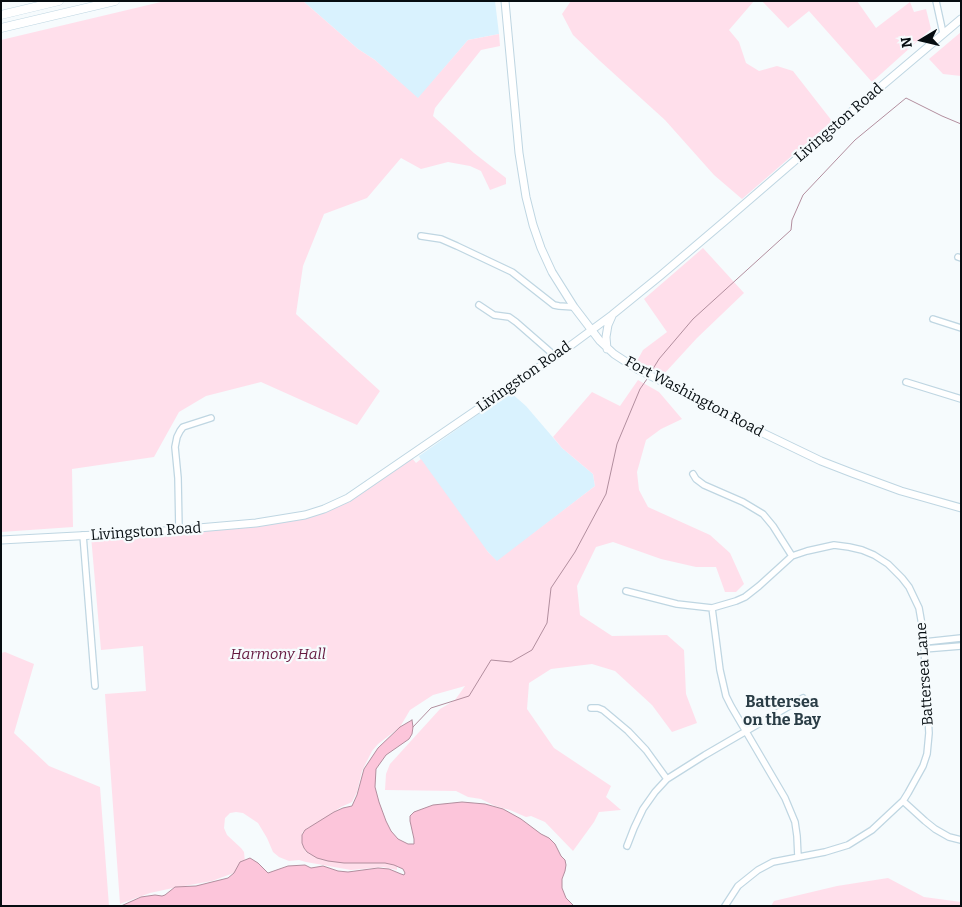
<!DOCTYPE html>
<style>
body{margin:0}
#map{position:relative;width:962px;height:907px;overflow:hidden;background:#f6fbfd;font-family:Bitter,serif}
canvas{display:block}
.frame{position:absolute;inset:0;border:2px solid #060d11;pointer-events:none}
.north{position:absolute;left:897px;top:15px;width:50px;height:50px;-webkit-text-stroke:4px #f6fbfd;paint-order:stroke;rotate:261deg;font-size:14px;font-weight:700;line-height:20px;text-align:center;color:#060d11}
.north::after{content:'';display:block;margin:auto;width:18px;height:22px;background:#060d11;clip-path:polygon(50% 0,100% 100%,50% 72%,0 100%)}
</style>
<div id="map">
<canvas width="962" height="907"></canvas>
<div class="frame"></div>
<div class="north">N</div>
</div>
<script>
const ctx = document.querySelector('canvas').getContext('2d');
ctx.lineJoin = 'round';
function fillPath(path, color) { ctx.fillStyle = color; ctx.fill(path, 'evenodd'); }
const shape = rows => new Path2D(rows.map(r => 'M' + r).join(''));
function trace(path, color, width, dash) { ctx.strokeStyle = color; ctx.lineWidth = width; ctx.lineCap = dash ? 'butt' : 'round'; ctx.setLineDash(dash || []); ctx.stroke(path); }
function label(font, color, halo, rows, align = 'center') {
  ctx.font = font + ' Bitter,serif'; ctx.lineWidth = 4.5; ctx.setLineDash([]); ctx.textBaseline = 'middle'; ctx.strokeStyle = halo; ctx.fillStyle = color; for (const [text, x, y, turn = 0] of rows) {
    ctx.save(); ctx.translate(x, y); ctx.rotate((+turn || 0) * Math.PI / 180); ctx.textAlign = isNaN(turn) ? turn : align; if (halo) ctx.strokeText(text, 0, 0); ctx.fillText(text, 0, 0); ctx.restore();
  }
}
fillPath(shape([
 [303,1,495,1,499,34,468,40,418,99,375,60,358,49],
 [510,392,526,406,562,448,593,474,595,486,497,562,437,495,419,456]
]), '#d9f2fe');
fillPath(shape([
 [165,1,303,1,358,49,375,60,418,98,468,40,499,34,500,46,481,50,435,108,433,116,474,153,506,178,506,184,490,190,481,171,470,166,448,162,421,169,401,158,367,198,324,214,303,266,296,314,380,391,357,425,261,382,206,396,179,412,154,457,72,469,73,527,1,532,1,40],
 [571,1,754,1,729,30,739,42,746,63,759,71,777,66,793,71,832,121,742,199,714,175,665,120,600,61,573,35,562,14],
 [762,1,857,1,876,28,910,2,914,12,926,9,931,29,872,82,809,11,788,28],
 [961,32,961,76,943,74,929,59],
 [703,248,744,293,697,338,663,375,637,361,643,350,667,332,644,299],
 [638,380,659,392,682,419,661,429,646,440,637,472,639,490,648,507,710,535,730,553,744,584,736,592,725,592,716,567,696,567,661,559,613,542,596,547,577,586,580,615,612,636,667,635,684,650,686,694,697,723,672,732,652,705,615,671,592,664,551,669,529,683,527,709,554,748,611,786,606,797,621,810,599,812,594,822,573,851,545,822,531,816,526,817,510,810,495,806,481,799,468,797,456,791,385,790,386,774,390,764,440,709,455,700,465,686,433,695,410,710,400,727,378,744,372,751,362,771,357,792,352,802,341,807,312,827,309,827,302,833,302,839,303,846,306,852,310,854,397,864,397,870,383,867,351,870,306,862,299,860,289,861,279,857,273,852,267,838,258,823,243,813,236,812,230,813,225,818,224,828,227,835,241,848,244,852,245,862,239,871,212,881,173,888,150,893,120,904,105,694,146,691,143,646,101,650,91,536,186,530,319,512,412,458,416,463,421,459,488,552,497,561,595,486,593,474,562,448,553,437,592,392,620,406],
 [5,652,34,664,14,733,49,766,100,787,109,906,1,906,1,653],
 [888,878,924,897,961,902,961,906,771,906,774,901,837,886]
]), '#ffdfeb');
const water = shape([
 [412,720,413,727,412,734,409,739,386,755,376,769,375,787,379,802,386,821,391,831,398,839,408,844,414,844,414,839,410,821,410,816,414,812,433,805,462,802,485,804,503,809,521,819,541,834,549,838,555,844,561,856,565,860,566,865,565,871,562,879,562,888,566,898,574,906,121,906,141,897,155,895,162,896,165,895,175,887,196,886,228,878,234,873,240,862,250,858,258,863,268,873,288,866,305,865,311,868,323,866,338,871,348,872,378,868,389,869,401,874,404,875,405,873,403,869,394,865,385,863,344,863,328,861,317,858,307,852,304,848,302,843,302,835,305,830,334,812,343,808,352,806,357,795,364,769,378,748,400,727,412,720]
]);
fillPath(water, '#fcc5da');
trace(water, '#b28e9e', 1);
trace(shape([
 [651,372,659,359,693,319,791,230,792,220,803,195,855,140,906,98,942,116,961,124],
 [413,727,431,708,469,696,491,660,511,662,532,650,547,623,551,588,575,552,606,494,617,444,640,389,647,379]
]), '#b28e9e', 1);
const minor = shape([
 [936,1,943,33],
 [421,236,441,239,457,246,512,272,554,305,559,306,574,307],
 [958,257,961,258],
 [479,305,494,315,509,317,516,322,555,356],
 [933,319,961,328],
 [906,382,961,399],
 [693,474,696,479,704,485,743,502,763,514,773,526,792,556],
 [179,530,178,478,175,447,177,437,180,431,183,427,211,418],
 [83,535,95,686],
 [626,591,677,604,712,608,736,601,745,597,759,586,792,556,807,551,834,545,849,547,862,550,874,555,888,564,902,578,909,587,919,608,923,631,929,733,927,754,923,766,908,793,903,801,872,830,848,845,825,852,773,862,758,870,738,886,725,906],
 [712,608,720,670,726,696,731,706,785,798,795,822,797,836,798,857],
 [924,642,961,638],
 [924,649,961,646],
 [591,708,598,708,603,710,628,731,646,750,667,779],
 [903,801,925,821,935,829,949,837,961,840],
 [627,846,634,828,643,809,655,792,667,779,705,755,803,698]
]);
const major = shape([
 [505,1,519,153,526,197,533,225,541,248,552,272,574,307,600,341,614,354,637,369,697,399,715,410,821,461,852,473,901,491,961,508],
 [607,349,606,337,608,325,612,316],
 [1,540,152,532,256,523,305,515,324,509,348,498,570,346,612,315,660,276,726,220,865,100,961,19]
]);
const highway = shape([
 [1,15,59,1],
 [1,28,115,1]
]);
trace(minor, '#bfd6e2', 8);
trace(major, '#bfd6e2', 9);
trace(highway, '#bfd6e2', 9);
trace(minor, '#fff', 5.5);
trace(major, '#fff', 7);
trace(highway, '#fff', 8);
label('15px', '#060d11', '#f6fbfd', [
 ["Livingston Road",839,123,-41],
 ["Livingston Road",524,377,-35],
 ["Fort Washington Road",694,397,28],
 ["Livingston Road",146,532,-4],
 ["Battersea Lane",925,674,-94]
]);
label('italic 15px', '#64193f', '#f6fbfd', [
 ["Harmony Hall",278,655]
]);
label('bold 16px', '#2a3d46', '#f6fbfd', [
 ["Battersea",782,703],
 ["on the Bay",782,721]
]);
</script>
